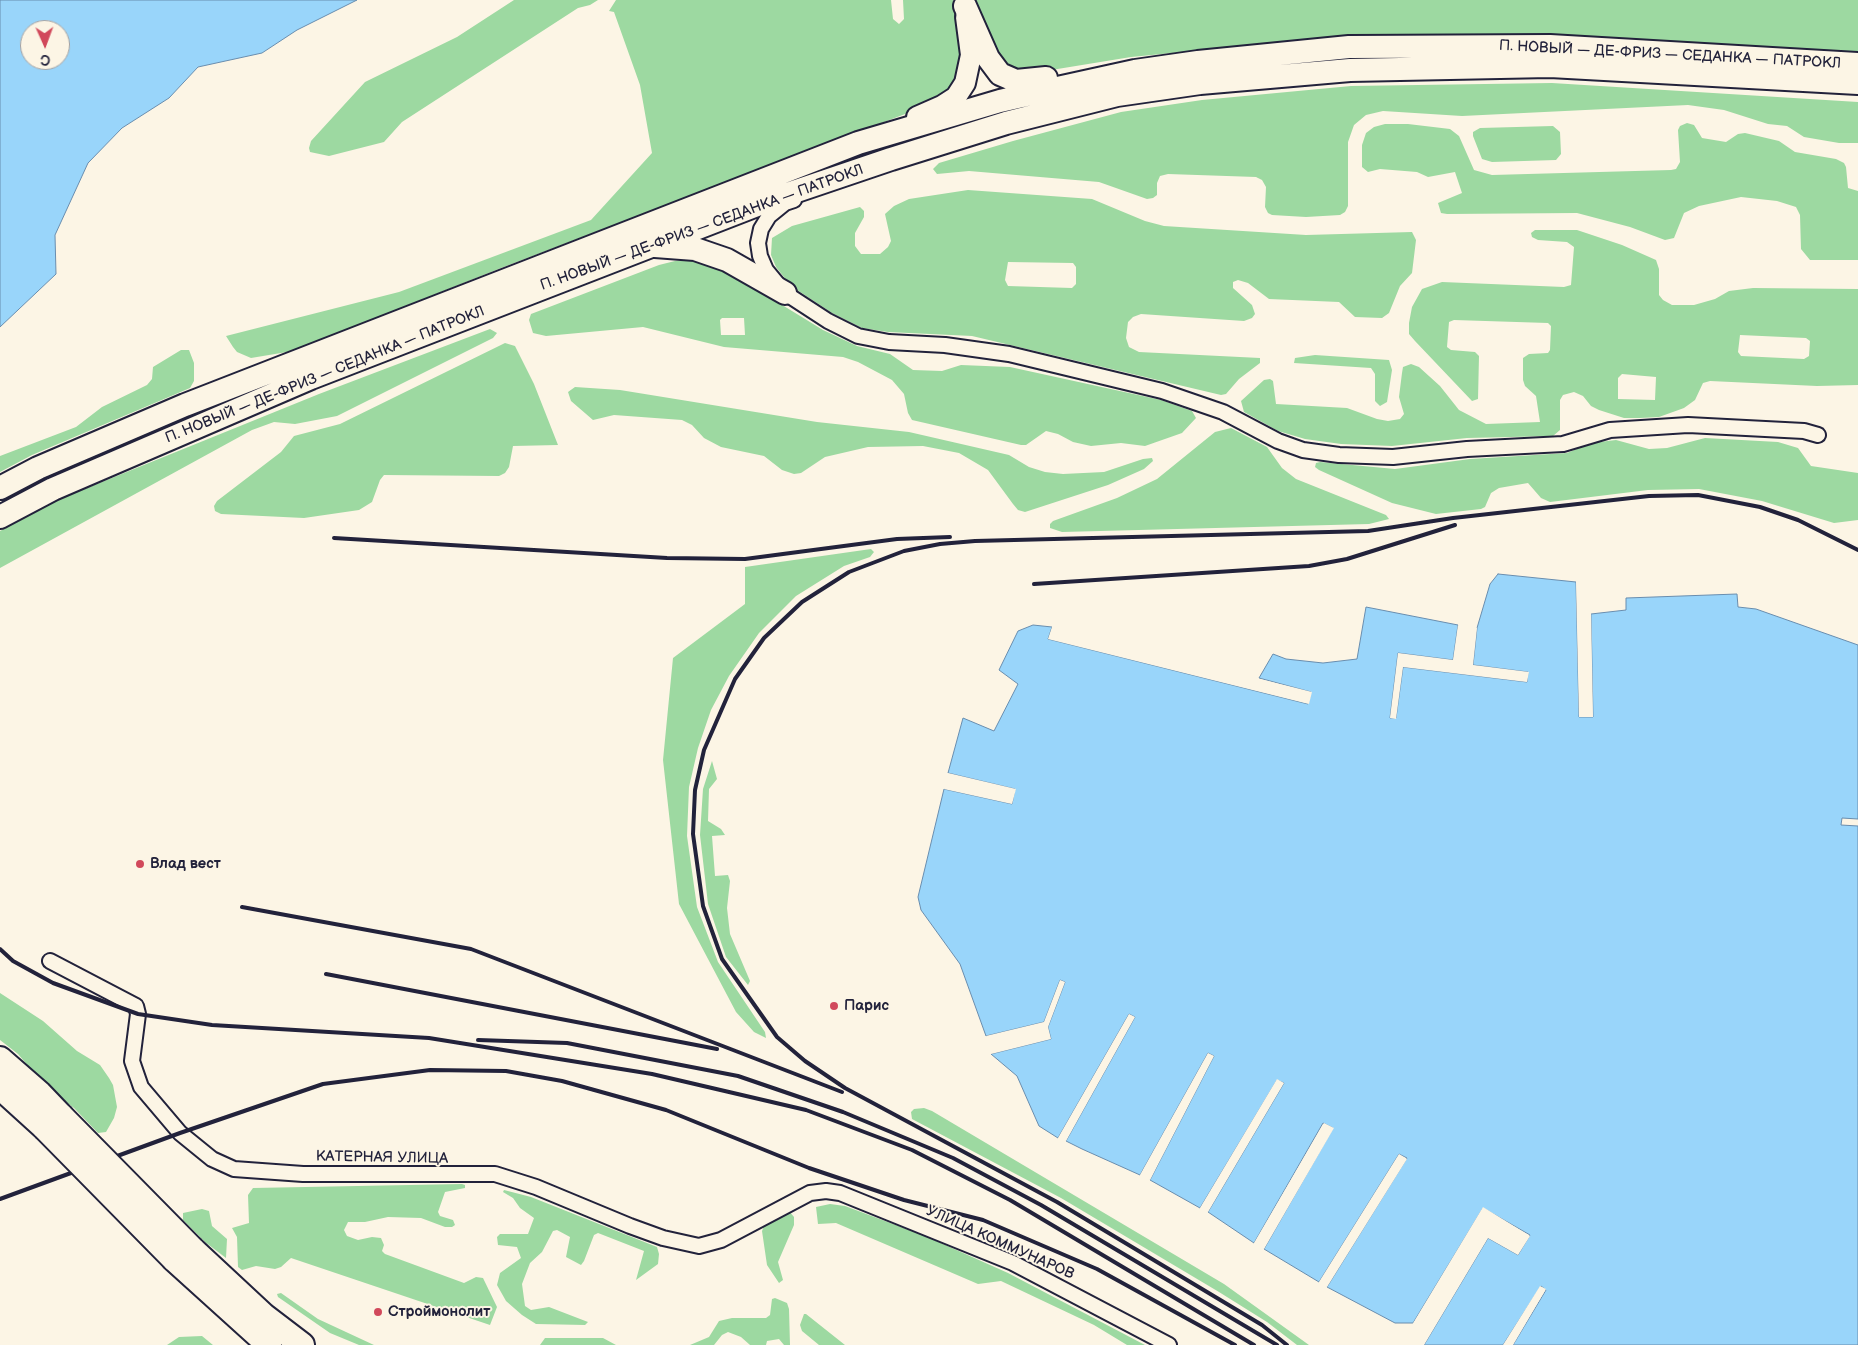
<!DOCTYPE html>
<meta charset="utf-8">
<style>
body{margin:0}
#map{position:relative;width:1858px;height:1345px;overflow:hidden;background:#fcf5e5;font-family:"Balsamiq Sans",sans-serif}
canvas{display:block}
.north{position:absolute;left:20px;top:20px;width:50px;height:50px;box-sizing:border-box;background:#fcf5e5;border:1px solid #a5a1a1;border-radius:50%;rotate:178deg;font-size:14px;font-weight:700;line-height:20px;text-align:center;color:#22223b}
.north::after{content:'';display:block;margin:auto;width:18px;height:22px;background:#d1495b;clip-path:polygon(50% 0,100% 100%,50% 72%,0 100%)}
</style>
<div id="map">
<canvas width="1858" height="1345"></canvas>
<div class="north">С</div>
</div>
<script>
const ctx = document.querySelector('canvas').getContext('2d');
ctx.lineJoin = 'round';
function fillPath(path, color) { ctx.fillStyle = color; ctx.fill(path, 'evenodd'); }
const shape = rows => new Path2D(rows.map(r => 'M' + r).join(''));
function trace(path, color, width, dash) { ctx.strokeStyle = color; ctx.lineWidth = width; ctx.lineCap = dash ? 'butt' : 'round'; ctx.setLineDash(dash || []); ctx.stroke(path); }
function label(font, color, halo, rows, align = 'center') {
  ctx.font = font + ' "Balsamiq Sans",sans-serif'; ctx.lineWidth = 4; ctx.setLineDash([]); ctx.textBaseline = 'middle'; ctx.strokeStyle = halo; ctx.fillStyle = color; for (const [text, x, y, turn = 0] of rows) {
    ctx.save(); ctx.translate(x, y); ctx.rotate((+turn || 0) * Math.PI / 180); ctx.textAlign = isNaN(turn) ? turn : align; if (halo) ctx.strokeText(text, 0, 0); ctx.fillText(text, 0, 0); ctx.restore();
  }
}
fillPath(shape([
 [514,0,598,0,590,5,578,8,402,122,384,142,329,156,310,152,309,148,311,141,365,82,457,37],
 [616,0,891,0,893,19,899,24,904,19,903,0,953,0,963,55,953,90,913,111,501,268,293,351,251,358,237,352,233,347,226,336,399,292,591,220,652,153,640,85,614,12,609,11],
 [972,0,1858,0,1858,54,1550,35,1348,36,1131,57,1033,73,1005,68],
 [1552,83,1858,102,1858,143,1839,143,1804,137,1787,126,1768,124,1724,110,1688,105,1462,116,1383,111,1366,115,1354,125,1348,142,1348,206,1345,212,1340,215,1306,217,1272,215,1268,213,1265,207,1266,187,1262,180,1256,177,1168,174,1160,176,1157,183,1157,195,1153,198,1147,199,1099,182,969,171,937,174,933,169,939,163,1013,141,1121,112,1202,100,1351,86],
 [1687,123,1694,125,1702,138,1726,142,1738,134,1745,133,1779,141,1795,152,1836,159,1844,163,1846,167,1848,188,1858,191,1858,260,1810,260,1801,249,1800,215,1796,207,1777,201,1741,197,1699,206,1684,213,1674,238,1665,240,1630,227,1577,213,1447,214,1441,213,1438,203,1462,193,1455,172,1428,177,1417,172,1380,169,1368,172,1362,167,1362,145,1366,133,1374,127,1385,124,1408,124,1450,129,1459,136,1474,170,1492,175,1671,170,1676,169,1680,162,1678,130,1680,126],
 [1553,126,1560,132,1561,154,1556,160,1492,162,1482,159,1473,136,1473,132,1480,128],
 [968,190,1092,199,1145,221,1164,226,1306,235,1412,232,1416,240,1412,273,1400,286,1389,313,1382,318,1355,317,1339,302,1269,299,1248,283,1238,280,1233,282,1233,288,1252,305,1255,314,1252,318,1244,321,1141,314,1133,317,1128,322,1126,338,1129,347,1139,352,1260,358,1260,363,1239,379,1226,394,1221,395,972,336,888,332,862,328,832,313,791,286,776,267,771,255,772,238,792,226,860,207,864,211,864,217,855,233,855,246,861,254,880,254,888,247,891,241,885,214,894,206,909,199],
 [1008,262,1073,263,1076,267,1076,284,1072,288,1008,286,1005,280],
 [1535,230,1577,230,1622,245,1656,260,1659,269,1659,295,1663,300,1672,305,1694,305,1715,299,1729,291,1753,288,1858,289,1858,385,1817,386,1710,381,1703,383,1695,400,1684,408,1659,417,1640,418,1624,418,1599,410,1591,406,1583,396,1574,392,1563,395,1560,400,1560,430,1553,436,1467,438,1392,446,1341,444,1305,439,1278,431,1244,412,1241,401,1264,380,1270,379,1273,381,1276,404,1347,408,1377,419,1388,421,1400,419,1404,414,1399,397,1402,373,1403,367,1411,364,1419,367,1440,386,1459,410,1486,424,1540,422,1536,396,1525,386,1523,380,1523,358,1529,354,1548,353,1550,350,1551,326,1548,323,1454,320,1449,322,1447,347,1451,350,1475,352,1479,356,1478,399,1472,401,1415,341,1409,334,1409,323,1412,307,1422,289,1442,282,1564,287,1571,285,1574,247,1567,242,1538,240,1532,237,1531,233],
 [1740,335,1806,338,1810,341,1809,356,1804,359,1741,356,1738,352],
 [1622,374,1656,377,1655,400,1618,399,1618,378],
 [693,260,725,270,823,330,857,346,890,354,913,370,942,371,961,365,1010,367,1161,400,1192,411,1196,418,1182,433,1145,446,1121,443,1091,446,1073,442,1058,434,1046,431,1026,445,1021,445,912,420,908,413,904,394,892,380,858,362,843,357,724,347,643,327,546,336,533,333,529,320,531,314,659,265,675,261],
 [722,318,744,318,745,335,721,335,720,320],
 [490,329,497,333,493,338,337,416,295,424,274,422,252,430,0,568,0,531,60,499,319,394],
 [505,343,515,346,534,384,558,445,513,446,509,467,505,473,499,476,384,475,380,480,372,502,359,510,304,518,221,514,215,511,214,506,217,501,281,452,294,436,340,424],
 [181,350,189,350,194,363,194,381,190,388,32,455,0,472,0,456,76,427,102,407,147,385,152,379,153,367],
 [1315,355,1389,360,1392,370,1387,402,1380,406,1375,401,1375,374,1371,368,1294,363,1295,358],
 [575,387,620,390,817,422,909,432,1009,455,1029,467,1045,472,1063,474,1104,472,1143,459,1152,458,1153,461,1144,469,1108,485,1025,512,1018,510,1013,504,988,470,959,453,923,446,868,447,825,457,801,473,794,474,782,470,764,456,721,447,704,438,692,425,682,420,614,415,593,420,571,401,568,392],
 [1231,428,1267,447,1282,468,1296,479,1386,515,1389,519,1369,524,1062,532,1050,528,1050,524,1053,521,1117,498,1157,479,1215,432],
 [1705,438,1778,442,1798,448,1811,466,1858,473,1858,520,1834,523,1762,501,1699,489,1648,490,1550,502,1541,498,1528,483,1499,488,1491,493,1485,507,1481,509,1436,514,1392,503,1319,470,1315,467,1316,463,1320,462,1395,469,1470,459,1567,453,1591,443,1616,440,1649,449,1667,448],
 [871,549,874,552,870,557,844,566,796,596,759,633,729,676,711,710,698,748,689,787,687,836,697,907,718,962,765,1032,766,1038,754,1032,736,1012,679,904,663,760,673,658,745,604,745,567],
 [712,761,717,779,709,789,708,821,721,829,725,835,712,836,715,876,728,875,730,881,727,908,730,934,750,981,748,985,726,957,708,904,700,835,703,789],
 [0,993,43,1021,77,1051,100,1065,109,1078,113,1085,117,1107,114,1118,106,1132,98,1133,74,1108,46,1087,18,1054,0,1040],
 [924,1108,932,1111,1224,1284,1309,1345,1297,1345,1267,1322,1219,1292,1061,1198,912,1119,911,1112,914,1109],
 [462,1184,465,1185,465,1188,445,1192,438,1212,440,1216,453,1220,455,1225,452,1227,445,1227,421,1218,388,1217,365,1222,348,1222,344,1230,347,1236,358,1240,372,1237,381,1238,384,1245,382,1251,385,1254,464,1283,476,1277,483,1278,497,1307,490,1325,291,1258,281,1267,275,1269,256,1266,242,1270,238,1267,237,1237,232,1228,249,1223,248,1195,253,1188],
 [504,1190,531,1197,657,1247,659,1254,658,1264,636,1280,644,1251,598,1233,594,1235,584,1261,581,1265,566,1257,570,1237,557,1230,553,1231,542,1252,530,1263,522,1284,525,1306,531,1310,549,1307,588,1322,585,1325,536,1324,522,1315,506,1301,497,1285,500,1273,521,1258,517,1247,498,1245,497,1237,500,1234,528,1234,534,1218,520,1208,513,1198,503,1192],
 [830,1204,845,1206,925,1236,1008,1273,1145,1345,1127,1345,1094,1325,1001,1281,978,1284,836,1223,818,1224,816,1207],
 [202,1209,209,1211,212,1226,227,1239,226,1258,205,1242,183,1220,183,1213],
 [789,1211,794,1217,794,1225,778,1262,783,1280,779,1283,767,1265,762,1231,765,1224],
 [281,1293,318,1319,374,1345,359,1345,330,1333,278,1297,277,1294],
 [775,1298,787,1303,789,1309,790,1345,784,1345,779,1339,767,1341,766,1345,750,1345,741,1337,728,1332,722,1335,714,1345,690,1345,709,1337,719,1321,732,1318,766,1318,770,1315,772,1299],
 [804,1314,806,1314,845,1345,819,1345,802,1331,800,1325],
 [202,1336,213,1345,167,1345,179,1337],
 [545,1338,603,1338,616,1345,540,1345]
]), '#9dd9a1');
const water = shape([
 [0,0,357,0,297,30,262,53,198,67,169,98,122,128,88,163,55,235,56,274,0,327,0,0],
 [30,30,60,30,60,60,30,60,30,30],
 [1498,574,1576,582,1579,717,1593,717,1591,614,1626,610,1626,598,1737,594,1738,607,1756,609,1858,645,1858,819,1842,818,1841,825,1858,826,1858,1345,1513,1345,1546,1290,1541,1286,1503,1345,1424,1345,1488,1238,1518,1255,1530,1235,1483,1208,1413,1323,1395,1323,1327,1287,1407,1158,1399,1154,1319,1282,1264,1249,1333,1128,1323,1123,1254,1243,1208,1212,1284,1083,1277,1080,1200,1208,1150,1180,1214,1056,1208,1053,1140,1175,1082,1149,1066,1141,1135,1017,1129,1014,1058,1138,1039,1126,1017,1076,991,1054,1051,1039,1048,1027,1065,982,1060,980,1044,1022,986,1036,960,964,921,910,918,897,944,789,1012,804,1015,789,948,773,963,718,994,731,1018,684,999,670,1018,631,1033,625,1052,627,1048,639,1308,704,1311,692,1259,678,1273,654,1286,659,1323,663,1357,659,1366,607,1458,625,1453,660,1398,653,1390,718,1396,718,1403,667,1527,682,1528,672,1473,665,1477,628,1490,584,1498,574]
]);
fillPath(water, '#99d5fa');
trace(water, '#698dae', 1);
fillPath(shape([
 [1578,581,1581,715,1590,714,1589,614,1591,611,1593,717,1579,717,1576,582],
 [1458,625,1460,626,1454,662,1400,656,1393,716,1402,664,1525,680,1526,674,1471,667,1475,627,1477,628,1473,665,1529,672,1527,682,1403,667,1396,719,1390,718,1398,653,1453,660],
 [1052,627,1054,627,1051,637,1307,701,1309,694,1258,681,1256,678,1312,692,1309,704,1048,639],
 [948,773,1016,789,1012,804,944,789,945,786,1010,801,1013,791,947,776],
 [1060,980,1065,982,1048,1027,1051,1039,991,1054,991,1051,1048,1037,1045,1027,1061,983,1045,1024,987,1038,986,1036,1044,1022],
 [1129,1014,1135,1017,1066,1141,1064,1140,1131,1018,1060,1139,1058,1138],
 [1208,1053,1214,1056,1150,1180,1148,1179,1209,1056,1142,1177,1140,1175],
 [1277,1079,1284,1083,1208,1212,1206,1211,1281,1084,1278,1083,1203,1209,1200,1208],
 [1324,1123,1334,1128,1264,1249,1262,1248,1330,1129,1324,1126,1256,1244,1254,1243],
 [1399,1154,1407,1159,1327,1287,1324,1285,1404,1159,1400,1157,1321,1283,1319,1282],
 [1483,1207,1530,1236,1518,1255,1488,1238,1424,1345,1421,1345,1487,1236,1489,1236,1517,1252,1527,1236,1484,1211,1415,1324,1412,1325],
 [1540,1286,1546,1289,1513,1345,1510,1345,1543,1290,1541,1289,1506,1345,1503,1345]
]), '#fcf5e5');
const minor = shape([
 [794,200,785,203,769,216,761,229,758,243,760,256,766,270,785,293,828,321,858,336,889,342,945,345,1009,354,1162,391,1223,412,1278,441,1303,450,1339,455,1393,457,1467,449,1563,444,1610,430,1688,425,1804,431,1818,435],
 [50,961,136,1006,138,1014,132,1061,141,1087,180,1133,212,1159,234,1169,303,1174,495,1174,536,1187,630,1226,663,1238,699,1246,721,1240,810,1193,826,1191,840,1193,1013,1263,1169,1345]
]);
const secondary = shape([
 [917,117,942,106,956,97,965,83,971,55,966,17]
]);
const primary = shape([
 [965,6,988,58,1000,74,1016,81,1046,78],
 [655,246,695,249,727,260,785,293],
 [0,488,38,468,185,405,858,143,1000,101,1044,91,1135,71,1198,62,1349,47,1550,46,1858,64],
 [0,517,53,489,311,378,770,200,891,159,1006,123,1117,95,1200,83,1350,70,1550,66,1858,83]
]);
const trunk = shape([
 [0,1059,39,1093,61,1116],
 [0,1087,45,1128],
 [192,1249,264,1316,302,1345],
 [174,1259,269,1345]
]);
trace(minor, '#22223b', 18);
trace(secondary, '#22223b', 24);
trace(primary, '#22223b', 26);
trace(trunk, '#22223b', 28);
trace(minor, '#fcf5e5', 14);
trace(secondary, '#fcf5e5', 20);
trace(primary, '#fcf5e5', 22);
trace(trunk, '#fcf5e5', 24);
trace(shape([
 [334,538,667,558,745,559,897,539,950,537],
 [1034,584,1309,566,1347,559,1455,525],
 [242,907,471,949,842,1092],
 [0,949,13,961,53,983,138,1014,212,1025,429,1038,652,1074,806,1110,912,1150,1010,1200,1254,1345],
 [326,974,717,1049],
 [478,1040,567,1043,738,1076,843,1112,953,1158,1041,1205,1277,1345],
 [0,1199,180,1133,323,1084,430,1070,506,1071,562,1081,666,1110,809,1168,904,1200,983,1220,1097,1269,1235,1345],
 [1287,1345,1262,1325,1057,1202,845,1088,805,1061,777,1037,722,959,703,906,693,834,695,790,704,750,735,679,764,638,802,602,849,572,904,551,940,544,975,541,1368,531,1453,518,1649,496,1698,495,1760,507,1798,520,1858,550]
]), '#22223b', 4);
const trunkBridge = shape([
 [61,1116,192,1249],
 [45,1128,174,1259]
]);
trace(trunkBridge, '#22223b', 28, []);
trace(trunkBridge, '#fcf5e5', 24);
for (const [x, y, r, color] of [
 [140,864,5,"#d1495b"],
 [834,1006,5,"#d1495b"],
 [378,1312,5,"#d1495b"]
]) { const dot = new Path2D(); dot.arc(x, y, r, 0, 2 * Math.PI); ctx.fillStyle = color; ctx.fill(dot); trace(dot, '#fcf5e5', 2); }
label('15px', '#22223b', '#fcf5e5', [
 ["П. НОВЫЙ — ДЕ-ФРИЗ — СЕДАНКА — ПАТРОКЛ",1670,55,3],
 ["П. НОВЫЙ — ДЕ-ФРИЗ — СЕДАНКА — ПАТРОКЛ",702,228,-20],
 ["П. НОВЫЙ — ДЕ-ФРИЗ — СЕДАНКА — ПАТРОКЛ",325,375,-22],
 ["КАТЕРНАЯ УЛИЦА",382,1158,1],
 ["УЛИЦА КОММУНАРОВ",1000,1243,24]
]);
label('bold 15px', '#22223b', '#fcf5e5', [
 ["Влад вест",150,864],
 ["Парис",844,1006],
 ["Строймонолит",388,1312]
], 'left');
</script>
